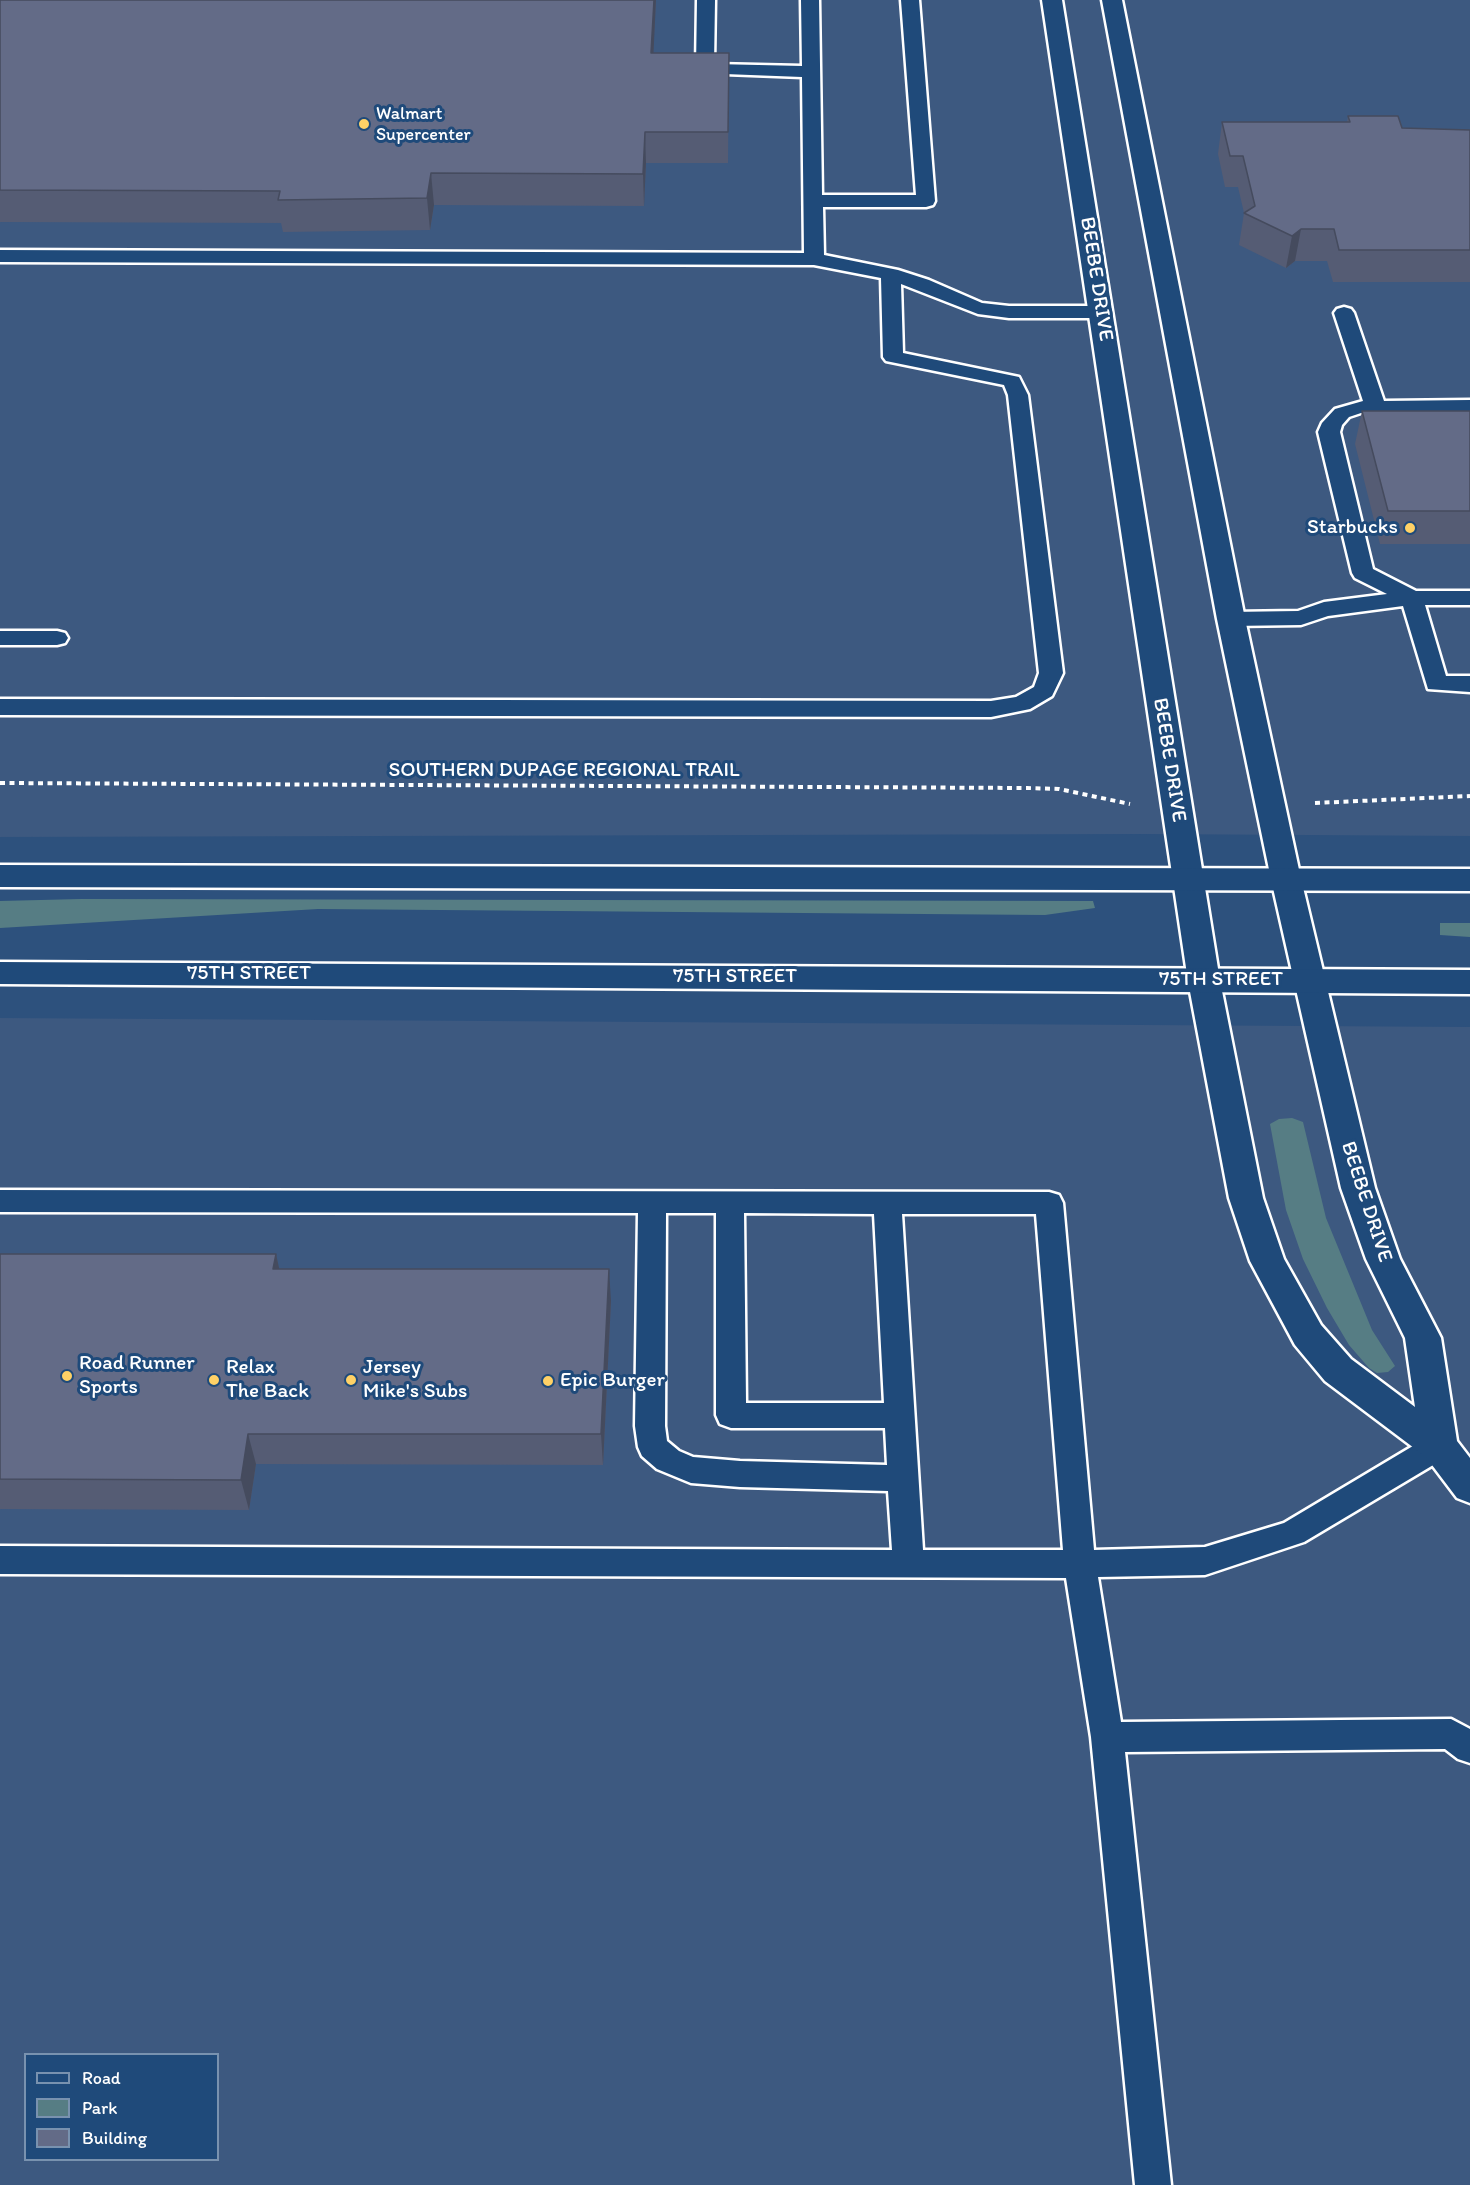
<!DOCTYPE html>
<style>
body{margin:0}
#map{position:relative;width:1470px;height:2185px;overflow:hidden;background:#2d517d;font-family:Itim,sans-serif}
canvas{display:block}
.legend{position:absolute;left:24px;top:2053px;width:195px;height:108px;box-sizing:border-box;background:#1f4a7a;border:2px solid #7992af;margin:0;padding:8px 10px;list-style:none;font-size:18px;color:#fff}
.legend li{display:flex;align-items:center;gap:12px;height:30px}
.legend b{width:30px;border:2px solid #7992af}
</style>
<div id="map">
<canvas width="1470" height="2185"></canvas>
<ul class="legend">
<li><b style="height:8px;background:#1f4a7a"></b>Road</li>
<li><b style="height:16px;background:#567d84"></b>Park</li>
<li><b style="height:16px;background:#636b87"></b>Building</li>
</ul>
</div>
<script>
const ctx = document.querySelector('canvas').getContext('2d');
ctx.lineJoin = 'round';
function fillPath(path, color) { ctx.fillStyle = color; ctx.fill(path, 'evenodd'); }
const shape = rows => new Path2D(rows.map(r => 'M' + r).join(''));
function trace(path, color, width, dash) { ctx.strokeStyle = color; ctx.lineWidth = width; ctx.lineCap = dash ? 'butt' : 'round'; ctx.setLineDash(dash || []); ctx.stroke(path); }
function label(font, color, halo, rows, align = 'center') {
  ctx.font = font + ' Itim,sans-serif'; ctx.lineWidth = 6; ctx.setLineDash([]); ctx.textBaseline = 'middle'; ctx.strokeStyle = halo; ctx.fillStyle = color; for (const [text, x, y, turn = 0] of rows) {
    ctx.save(); ctx.translate(x, y); ctx.rotate((+turn || 0) * Math.PI / 180); ctx.textAlign = isNaN(turn) ? turn : align; if (halo) ctx.strokeText(text, 0, 0); ctx.fillText(text, 0, 0); ctx.restore();
  }
}
fillPath(shape([
 [0,0,1470,0,1470,836,1142,834,0,837],
 [0,1018,1470,1027,1470,2185,0,2185],
 [26,2054,218,2054,218,2160,26,2160]
]), '#3d5980');
fillPath(shape([
 [81,899,1093,901,1095,908,1045,915,318,909,0,928,0,901],
 [1440,923,1470,923,1470,937,1440,935],
 [1292,1118,1303,1122,1326,1218,1372,1330,1395,1366,1388,1372,1377,1373,1369,1368,1349,1345,1327,1308,1303,1259,1286,1210,1270,1124,1279,1119]
]), '#567d84');
const lane = shape([
 [697,0,715,0,714,64,802,66,801,0,819,0,822,195,916,195,901,0,919,0,935,201,933,205,926,207,823,207,824,255,898,270,929,280,982,303,1009,306,1101,306,1108,308,1111,312,1108,316,1101,318,1009,318,978,314,901,284,903,353,1019,377,1028,395,1063,673,1052,696,1030,709,991,717,0,715,0,699,991,701,1016,697,1034,687,1039,673,1008,395,1004,385,886,361,883,357,881,278,814,265,0,262,0,250,804,253,802,77,699,73,696,69,697,0],
 [1344,307,1351,309,1354,313,1384,401,1470,400,1470,412,1361,413,1349,417,1342,425,1340,432,1373,569,1416,591,1470,591,1470,605,1425,605,1446,676,1470,676,1470,692,1428,689,1403,606,1328,616,1301,625,1231,626,1223,624,1220,619,1223,614,1231,612,1298,611,1324,602,1387,594,1355,578,1352,573,1318,432,1322,423,1335,409,1363,401,1334,313,1337,309,1344,307],
 [0,631,57,631,65,633,68,638,65,643,57,645,0,645,0,631],
 [0,1190,1049,1192,1059,1195,1063,1203,1094,1550,1205,1547,1284,1523,1428,1437,1439,1433,1450,1437,1454,1446,1450,1455,1304,1542,1205,1575,1098,1577,1121,1722,1451,1719,1470,1729,1470,1763,1458,1759,1445,1749,1125,1752,1171,2185,1135,2185,1091,1737,1066,1578,0,1574,0,1546,892,1550,888,1491,740,1487,691,1483,657,1469,642,1456,638,1447,635,1426,638,1213,0,1212,0,1190],
 [666,1213,716,1213,716,1415,720,1424,731,1428,885,1428,887,1465,740,1461,693,1457,679,1451,667,1441,665,1426,666,1213],
 [744,1213,874,1214,884,1403,746,1403,744,1213],
 [902,1214,1036,1214,1063,1550,923,1550,902,1214]
]);
const street = shape([
 [1042,0,1062,0,1220,981,1263,1198,1284,1259,1321,1325,1351,1359,1415,1407,1405,1338,1366,1259,1341,1188,1271,879,1217,619,1102,0,1122,0,1245,619,1301,879,1375,1188,1400,1259,1441,1338,1457,1441,1470,1458,1470,1503,1457,1498,1426,1457,1325,1381,1295,1345,1250,1261,1229,1198,1188,981,1042,0]
]);
const secondary = shape([
 [0,865,1470,869,1470,891,0,887,0,865],
 [0,962,1470,970,1470,994,0,984,0,962]
]);
trace(lane, '#fff', 5);
trace(street, '#fff', 5);
trace(secondary, '#fff', 5);
trace(shape([
 [0,783,1027,788,1059,789,1130,804],
 [1315,803,1470,796]
]), '#fff', 4, [5, 4.5]);
fillPath(lane, '#1f4a7a');
fillPath(street, '#1f4a7a');
fillPath(secondary, '#1f4a7a');
fillPath(shape([
 [0,0,656,0,653,53,729,53,728,163,646,163,644,206,434,205,430,230,283,232,281,223,0,222],
 [1348,116,1402,128,1470,130,1470,282,1333,282,1327,261,1295,261,1286,268,1239,245,1244,213,1238,187,1225,187,1218,154,1222,122,1347,122],
 [1362,411,1470,411,1470,544,1380,544,1355,444],
 [0,1254,276,1254,279,1269,611,1301,603,1465,256,1464,249,1510,0,1509]
]), '#555c74');
fillPath(shape([
 [654,0,656,0,652,84,651,53],
 [645,132,646,163,644,206,643,174],
 [431,173,434,205,430,230,427,198],
 [1301,229,1295,261,1286,268,1292,236],
 [276,1254,283,1286,273,1269],
 [609,1269,611,1301,603,1465,601,1434],
 [248,1434,256,1464,249,1510,241,1480]
]), '#454b5e');
const building = shape([
 [0,0,654,0,651,53,729,53,728,132,645,132,643,174,431,173,427,198,278,200,280,191,0,190,0,0],
 [1348,116,1398,116,1402,128,1470,130,1470,250,1339,250,1334,229,1301,229,1292,236,1244,213,1255,206,1243,156,1230,156,1222,122,1350,122,1348,116],
 [1362,411,1470,411,1470,511,1388,511,1362,411],
 [0,1254,276,1254,273,1269,609,1269,601,1434,248,1434,241,1480,0,1479,0,1254]
]);
fillPath(building, '#636b87');
trace(building, '#454b5e', 1.5);
for (const [x, y, r, color] of [
 [364,124,6,"#ffd166"],
 [1410,528,6,"#ffd166"],
 [67,1376,6,"#ffd166"],
 [214,1380,6,"#ffd166"],
 [351,1380,6,"#ffd166"],
 [548,1381,6,"#ffd166"]
]) { const dot = new Path2D(); dot.arc(x, y, r, 0, 2 * Math.PI); ctx.fillStyle = color; ctx.fill(dot); trace(dot, '#1f4a7a', 2); }
label('18px', '#fff', '#1f4a7a', [
 ["Walmart",376,114],
 ["Supercenter",376,135]
], 'left');
label('21px', '#fff', '#1f4a7a', [
 ["BEEBE DRIVE",1096,279,81],
 ["BEEBE DRIVE",1169,760,81],
 ["SOUTHERN DUPAGE REGIONAL TRAIL",564,771],
 ["75TH STREET",249,974],
 ["75TH STREET",735,977],
 ["75TH STREET",1221,980],
 ["BEEBE DRIVE",1366,1202,72]
]);
label('21px', '#fff', '#1f4a7a', [
 ["Starbucks",1398,528,"right"],
 ["Road Runner",79,1364],
 ["Sports",79,1388],
 ["Relax",226,1368],
 ["The Back",226,1392],
 ["Jersey",363,1368],
 ["Mike's Subs",363,1392],
 ["Epic Burger",560,1381]
], 'left');
</script>
